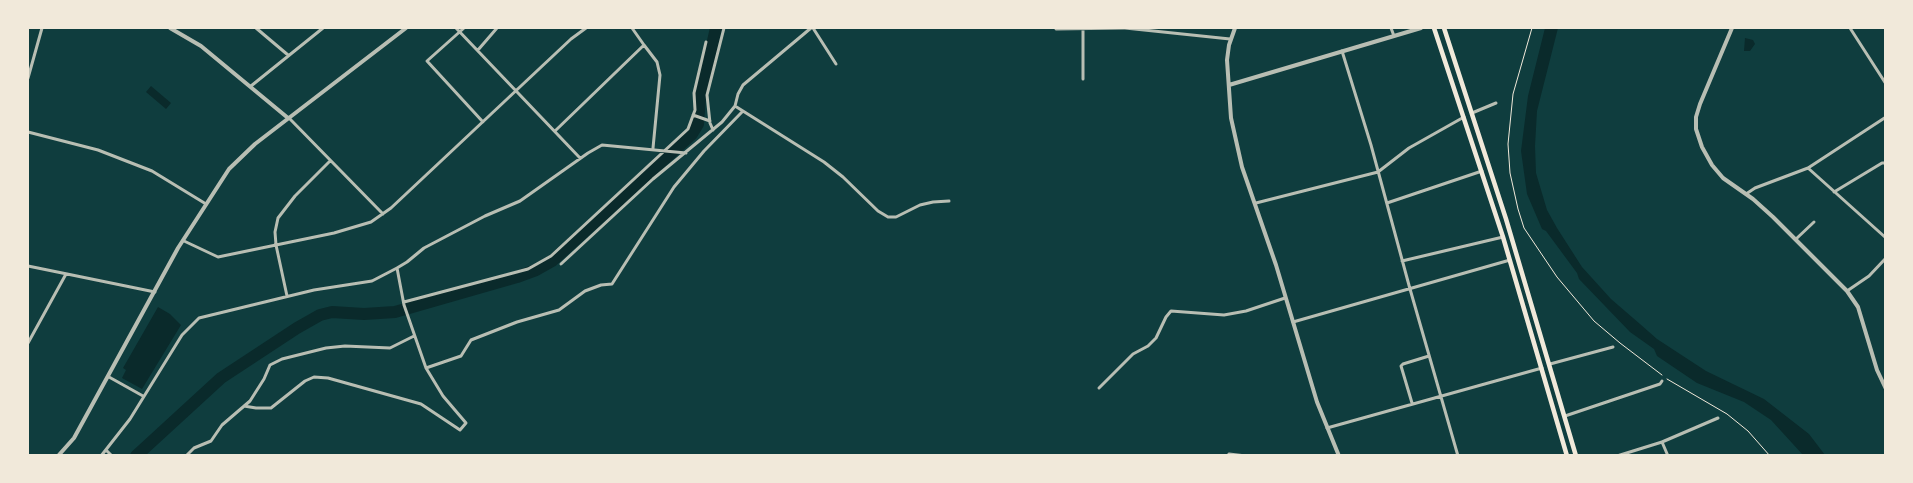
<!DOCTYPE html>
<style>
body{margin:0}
#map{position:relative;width:1913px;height:483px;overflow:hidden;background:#0f3d3e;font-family:"Fira Sans Condensed",sans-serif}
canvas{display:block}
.frame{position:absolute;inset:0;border:29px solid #f1e9da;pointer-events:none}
</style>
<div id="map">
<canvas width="1913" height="483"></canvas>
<div class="frame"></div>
</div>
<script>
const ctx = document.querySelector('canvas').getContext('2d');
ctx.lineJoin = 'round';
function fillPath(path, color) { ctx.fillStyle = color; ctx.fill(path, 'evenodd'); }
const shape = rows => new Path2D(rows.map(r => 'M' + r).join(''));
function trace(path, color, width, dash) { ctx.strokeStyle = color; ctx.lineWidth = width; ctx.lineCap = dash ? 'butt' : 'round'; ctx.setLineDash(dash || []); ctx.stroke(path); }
fillPath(shape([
 [1545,28,1558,28,1537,111,1535,146,1536,173,1547,210,1557,228,1582,267,1611,299,1640,324,1657,339,1706,371,1764,399,1809,434,1825,455,1803,455,1771,420,1744,402,1697,383,1657,356,1654,349,1630,332,1579,279,1577,273,1546,231,1542,229,1527,194,1521,151,1528,96],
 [1745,38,1753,40,1755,44,1750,51,1744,51],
 [151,86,171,103,166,109,146,92],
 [158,307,170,314,181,325,142,389,122,378,126,370,123,368]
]), '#0a2a2b');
trace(shape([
 [136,456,221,378,297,328,320,315,332,312,364,314,395,312,517,277,536,270,552,261,692,134,698,124,700,97,716,28]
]), '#0a2a2b', 12);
trace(shape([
 [1532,28,1513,94,1508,144,1510,173,1518,209,1524,228,1557,277,1594,321,1620,343,1662,375],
 [1667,379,1727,414,1748,431,1770,456]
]), '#f1e9da', 1);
trace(shape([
 [256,28,288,55],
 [456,28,580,158],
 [464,28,427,61,483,122],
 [813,28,836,64],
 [1125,28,1230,39],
 [1391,28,1394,36],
 [1850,28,1886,84],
 [1056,29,1124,28],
 [644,45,657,62,660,75,653,148],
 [478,50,497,28],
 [1342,51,1371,145,1410,289,1458,456],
 [28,78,42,28],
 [1083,79,1083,29],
 [251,86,323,28],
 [735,106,824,162,843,177,878,211,888,217,896,217,920,205,933,202,949,201],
 [1472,113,1496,103],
 [693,115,710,121],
 [289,118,383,214],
 [713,130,710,123,707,95,724,28],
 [555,131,644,45,632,28],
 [28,132,98,150,152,171,206,204],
 [1808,168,1886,117],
 [1834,192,1882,163,1886,163],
 [1746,194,1755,188,1808,168,1886,238],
 [1256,203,1378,172,1409,148,1464,117],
 [1387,203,1482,171],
 [1796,239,1814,222],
 [184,241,218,257,334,233,371,222,391,208,571,39,586,28],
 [1402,261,1503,237],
 [561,264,653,179,722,122,735,106,738,94,743,85,811,28],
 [28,266,155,292],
 [397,268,407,262,424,248,485,216,520,201,588,153,602,145,686,153],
 [1847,291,1869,276,1886,258],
 [287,296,276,245,275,232,278,218,295,196,330,161],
 [404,302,528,269,551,256,688,129,695,110,694,93,706,42],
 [1293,322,1510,260],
 [28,343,66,274],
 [1550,364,1613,347],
 [426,368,461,356,471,340,517,322,559,310,585,291,601,285,612,284,674,187,704,151,742,112],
 [109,377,143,396],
 [1099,388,1133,354,1148,346,1156,338,1166,317,1171,311,1224,315,1246,311,1285,298],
 [1412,403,1401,366,1403,364,1429,356],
 [1565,416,1660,384,1662,381],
 [1327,428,1542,368],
 [1662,442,1668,456],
 [106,450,112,456],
 [101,456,130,419,182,335,199,318,314,290,372,281,397,268,404,305,426,368,443,396,466,423,460,430,421,404,328,378,314,377,305,381,271,408,256,408,244,406],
 [186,456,194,448,211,441,222,425,250,401,264,379,270,365,282,359,326,348,345,346,390,348,414,336],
 [1228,456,1229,454,1246,456],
 [1617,456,1662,442,1718,418]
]), '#b8beb3', 3);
trace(shape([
 [170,28,201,46,288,118],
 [1235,28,1229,45,1227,60,1231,118,1242,167,1276,265,1317,402,1339,456],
 [1732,28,1700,104,1696,117,1696,129,1702,147,1712,165,1723,178,1753,199,1773,217,1847,291,1858,307,1877,370,1886,389],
 [1229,85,1421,28],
 [58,456,74,438,178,248,229,169,255,144,406,28]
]), '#b8beb3', 4);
trace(shape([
 [1434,28,1503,237,1567,456],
 [1444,28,1506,219,1576,456]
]), '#f1e9da', 4.5);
</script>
